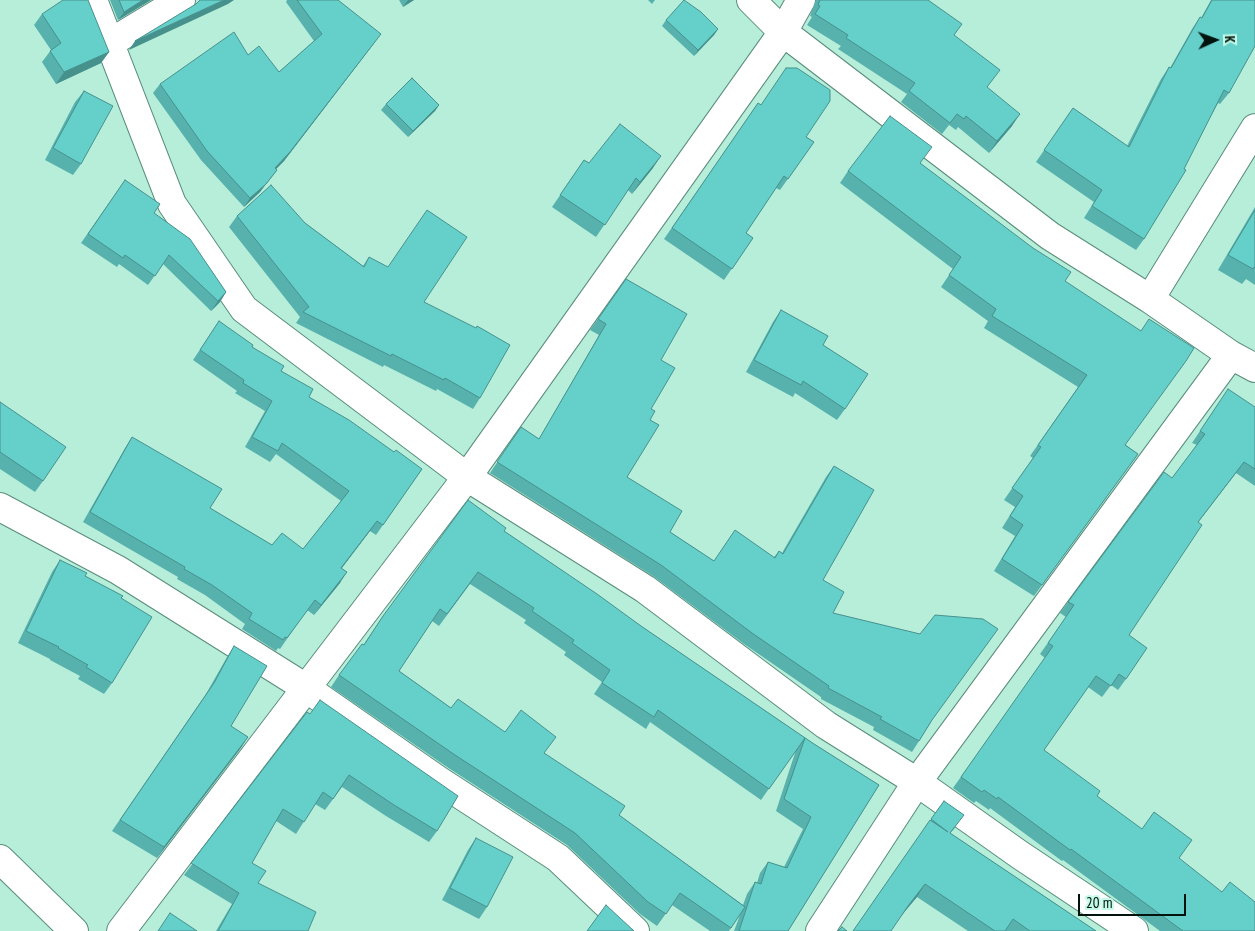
<!DOCTYPE html>
<style>
body{margin:0}
#map{position:relative;width:1255px;height:931px;overflow:hidden;background:#b7eeda;font-family:"PT Sans Narrow",sans-serif}
canvas{display:block}
.north{position:absolute;left:1190px;top:15px;width:50px;height:50px;-webkit-text-stroke:4px #c4fbe8;paint-order:stroke;rotate:88deg;font-size:14px;font-weight:700;line-height:20px;text-align:center;color:#00130d}
.north::after{content:'';display:block;margin:auto;width:18px;height:22px;background:#00130d;clip-path:polygon(50% 0,100% 100%,50% 72%,0 100%)}
.scale{position:absolute;left:1078px;top:894px;width:108px;height:22px;box-sizing:border-box;border:2px solid #00130d;border-top:0;padding-left:6px;font-size:15px;line-height:18px;white-space:nowrap;color:#00130d;-webkit-text-stroke:4px #c4fbe8;paint-order:stroke}
</style>
<div id="map">
<canvas width="1255" height="931"></canvas>
<div class="north">K</div>
<div class="scale">20 m</div>
</div>
<script>
const ctx = document.querySelector('canvas').getContext('2d');
ctx.lineJoin = 'round';
const shape = rows => new Path2D(rows.map(r => 'M' + r).join(''));
function trace(path, color, width, dash) { ctx.strokeStyle = color; ctx.lineWidth = width; ctx.lineCap = dash ? 'butt' : 'round'; ctx.setLineDash(dash || []); ctx.stroke(path); }
function fillPath(path, color) { ctx.fillStyle = color; ctx.fill(path, 'evenodd'); }
const street = shape([
 [93,0,172,204,244,309,467,477,645,589,826,725,917,782,1020,855,1134,931],
 [751,0,783,32,1050,236,1150,299,1231,355,1255,368],
 [110,43,181,0],
 [1150,299,1255,128],
 [0,507,118,570,306,688,438,780,558,858,635,931],
 [121,931,467,477,783,32,801,0],
 [820,931,917,782,1231,355]
]);
const secondary = shape([
 [0,859,74,931]
]);
trace(street, '#598d7c', 30);
trace(secondary, '#598d7c', 30);
trace(street, '#fff', 28);
trace(secondary, '#fff', 28);
fillPath(shape([
 [110,0,151,0,118,20],
 [287,0,338,0,375,42,284,161,276,169,270,178,260,192,244,207,201,160,153,93,160,84,248,55,279,72,314,41,286,2],
 [399,0,414,0,403,7],
 [648,0,655,0,652,4],
 [816,0,928,0,954,35,1012,126,989,153,958,127,956,130,949,125,942,134,901,102,907,94,838,49,841,46,807,25,812,17,810,16],
 [1211,0,1255,0,1229,93,1220,104,1218,103,1144,239,1136,250,1084,218,1094,202,1036,162,1073,108,1127,146,1161,79,1169,67,1170,68,1192,29,1200,17,1201,18],
 [42,14,109,52,101,63,56,84,42,62,51,50,34,25],
 [666,20,718,29,714,35,694,56,662,26],
 [84,91,81,164,73,175,45,160,75,102],
 [758,103,814,142,780,190,776,188,746,233,753,238,724,280,664,239],
 [386,104,439,105,435,111,408,137,381,110],
 [584,160,589,163,653,168,632,194,628,190,596,237,552,207],
 [920,163,1065,281,1126,445,1138,454,1034,596,994,571,1015,536,1002,528,1015,507,1004,500,1033,458,1030,456,1078,387,984,328,988,321,941,287,953,269,840,183,848,171],
 [125,180,154,213,226,292,220,302,211,311,163,264,148,285,119,264,117,267,81,243],
 [1255,207,1255,285,1246,279,1242,284,1218,270],
 [237,216,305,223,363,266,369,257,424,302,480,398,473,409,437,389,436,391,384,365,383,367,296,323,300,317,229,227],
 [626,279,661,360,651,409,650,420,627,477,670,532,714,561,774,557,779,551,782,553,826,477,834,466,823,580,833,613,931,722,919,741,912,752,873,730,874,727,821,699,821,697,744,644,653,576,490,473,521,427,539,439,599,335,590,330],
 [781,310,823,345,845,409,837,420,795,393,793,397,746,372,773,322],
 [219,321,252,347,309,397,394,452,422,469,376,535,370,531,342,568,340,583,314,615,307,610,280,649,278,648,276,651,242,629,245,624,205,595,177,579,178,577,83,522,125,448,132,437,210,508,272,545,303,549,341,501,276,454,270,462,245,447,265,411,235,393,237,391,193,360],
 [1220,401,1255,407,1255,486,1236,473,1198,522,1129,635,1126,679,1118,690,1111,685,1102,697,1088,687,1044,750,1097,796,1179,859,1255,931,1160,931,1063,860,1062,861,990,808,989,810,976,801,974,803,953,788,1045,658,1040,654,1066,617,1060,613,1068,602,1172,478,1197,445,1192,443],
 [0,402,43,481,35,492,0,469],
 [504,531,641,626,814,744,879,785,788,931,734,931,740,915,729,931,710,931,672,905,657,926,640,914,567,845,447,767,331,687,339,675,364,644,383,616],
 [470,584,526,620,524,623,566,652,564,655,602,682,594,694,646,729,650,722,761,800,796,750,776,811,803,829,784,867,768,862,760,873,757,883,755,882,747,894,743,905,619,815,544,753,505,732,451,708,399,671,432,621,439,626],
 [60,560,121,598,112,683,104,694,78,679,80,676,50,660,50,659,18,643,52,572],
 [234,646,231,726,248,737,157,858,112,831,206,694,227,657],
 [307,712,437,831,429,842,386,816,342,787,325,810,315,804,296,834,276,821,252,863,258,883,308,931,216,931,232,904,184,875],
 [944,801,955,828,950,833,1096,931,968,931,917,897,902,915,853,931],
 [476,838,487,907,479,919,442,900,468,850]
]), '#57b2ae');
fillPath(shape([
 [143,0,151,0,118,20,124,12],
 [224,0,234,0,228,4,129,50,135,41],
 [408,0,414,0,403,7],
 [718,29,714,35,694,56,698,50],
 [381,34,284,161,269,176,275,168],
 [109,52,101,63,56,84,64,72],
 [439,105,435,111,408,137,413,131],
 [1020,114,1012,126,989,153,997,141],
 [661,156,653,168,632,194,640,182],
 [277,170,260,192,244,207,250,198],
 [226,292,220,302,211,311,218,301],
 [1244,462,1236,473,1190,533,1198,522],
 [377,521,370,531,334,578,341,568],
 [347,572,340,583,314,615,321,605],
 [248,737,241,748,157,858,164,847],
 [925,884,917,897,899,918,908,906]
]), '#47918d');
const building = shape([
 [63,0,88,0,109,52,64,72,50,51,61,43,42,14,63,0],
 [119,0,143,0,124,12,119,0],
 [200,0,224,0,135,41,196,4,200,0],
 [297,0,338,0,381,34,290,152,275,168,277,170,266,184,250,198,207,151,160,84,234,32,248,55,259,46,279,72,322,34,297,0],
 [684,0,701,12,718,29,698,50,666,20,684,0],
 [820,0,928,0,962,24,954,35,1000,70,987,87,1020,114,997,141,966,116,964,119,957,114,950,123,909,91,915,83,846,38,848,35,815,14,820,6,818,5,820,0],
 [1212,0,1255,0,1255,46,1229,93,1224,90,1184,169,1186,170,1144,239,1092,206,1102,190,1044,150,1073,108,1129,147,1169,67,1171,68,1200,17,1202,18,1212,0],
 [786,68,797,68,830,90,830,101,806,137,814,142,788,179,784,176,746,233,753,238,732,269,672,228,758,103,761,105,786,68],
 [412,78,439,105,413,131,386,104,412,78],
 [84,91,113,106,81,164,53,148,84,91],
 [890,116,932,147,920,163,1033,248,1071,272,1065,281,1141,331,1149,319,1194,348,1186,361,1125,445,1138,454,1042,585,1002,559,1023,525,1010,516,1023,496,1012,488,1041,447,1038,445,1087,375,992,316,996,309,949,275,961,257,848,171,890,116],
 [620,124,661,156,640,182,636,178,605,225,560,195,584,160,589,163,620,124],
 [125,180,160,204,154,213,190,239,226,292,218,301,169,255,155,276,125,255,123,258,88,234,125,180],
 [271,185,305,223,364,267,369,257,388,267,427,210,467,237,424,302,476,328,477,326,510,345,480,398,445,378,444,380,392,354,391,356,303,312,309,307,237,216,271,185],
 [1255,210,1255,266,1253,269,1228,255,1255,210],
 [626,279,687,314,661,360,675,368,651,409,655,411,650,420,659,425,627,477,682,511,670,532,714,561,735,530,775,558,779,551,783,554,834,466,874,490,823,580,844,592,833,613,920,634,935,615,983,619,998,629,932,720,919,741,880,719,882,717,828,688,829,686,752,633,661,565,497,462,521,427,539,439,606,324,598,319,626,279],
 [781,310,828,336,823,345,868,374,845,409,803,381,801,385,754,360,781,310],
 [219,321,253,345,252,347,284,366,281,371,313,389,309,397,349,420,394,452,396,450,422,469,383,525,377,521,341,568,347,572,321,605,315,600,287,638,285,637,283,640,249,619,252,613,212,585,184,569,185,567,90,512,132,437,222,489,210,508,272,545,282,533,303,549,349,491,282,443,278,451,252,437,272,401,243,383,244,380,200,350,219,321],
 [1228,389,1255,407,1255,469,1244,462,1198,522,1202,525,1129,635,1147,648,1126,679,1119,674,1111,686,1096,676,1044,750,1100,791,1097,796,1142,829,1154,812,1192,840,1179,858,1222,892,1230,882,1255,902,1255,931,1183,931,1071,849,1070,850,998,797,997,799,984,790,982,792,961,777,1053,646,1048,643,1074,605,1068,602,1164,472,1172,478,1205,434,1200,431,1228,389],
 [0,402,66,447,43,481,0,452,0,402],
 [468,500,506,528,504,531,597,594,641,626,814,744,879,785,788,931,739,931,755,882,761,884,768,862,787,868,811,817,784,799,805,738,769,789,658,710,654,717,602,683,610,670,572,643,574,640,532,611,534,608,478,572,447,614,440,609,399,671,451,708,458,699,505,732,521,710,556,737,544,753,625,806,619,815,745,907,731,928,680,893,666,914,648,902,575,833,455,755,339,675,362,644,364,645,383,616,468,500],
 [60,560,87,573,85,576,123,596,121,598,152,617,112,683,86,667,88,665,58,648,59,647,26,631,60,560],
 [234,646,267,666,231,726,248,737,164,847,120,820,214,683,234,646],
 [320,700,458,796,437,831,394,805,349,775,333,799,323,792,304,822,283,809,252,863,266,871,258,883,316,912,308,931,218,931,239,893,191,863,307,712,310,714,320,700],
 [944,801,964,815,950,833,1096,931,1030,931,1013,919,1005,931,995,931,925,884,908,906,891,931,853,931,930,820,948,832,931,819,944,801],
 [476,838,513,857,487,907,450,888,476,838],
 [606,905,634,931,587,931,606,905],
 [170,913,197,931,158,931,170,913],
 [842,927,847,931,838,931,842,927]
]);
fillPath(building, '#65cfca');
trace(building, '#47918d', 1);
</script>
